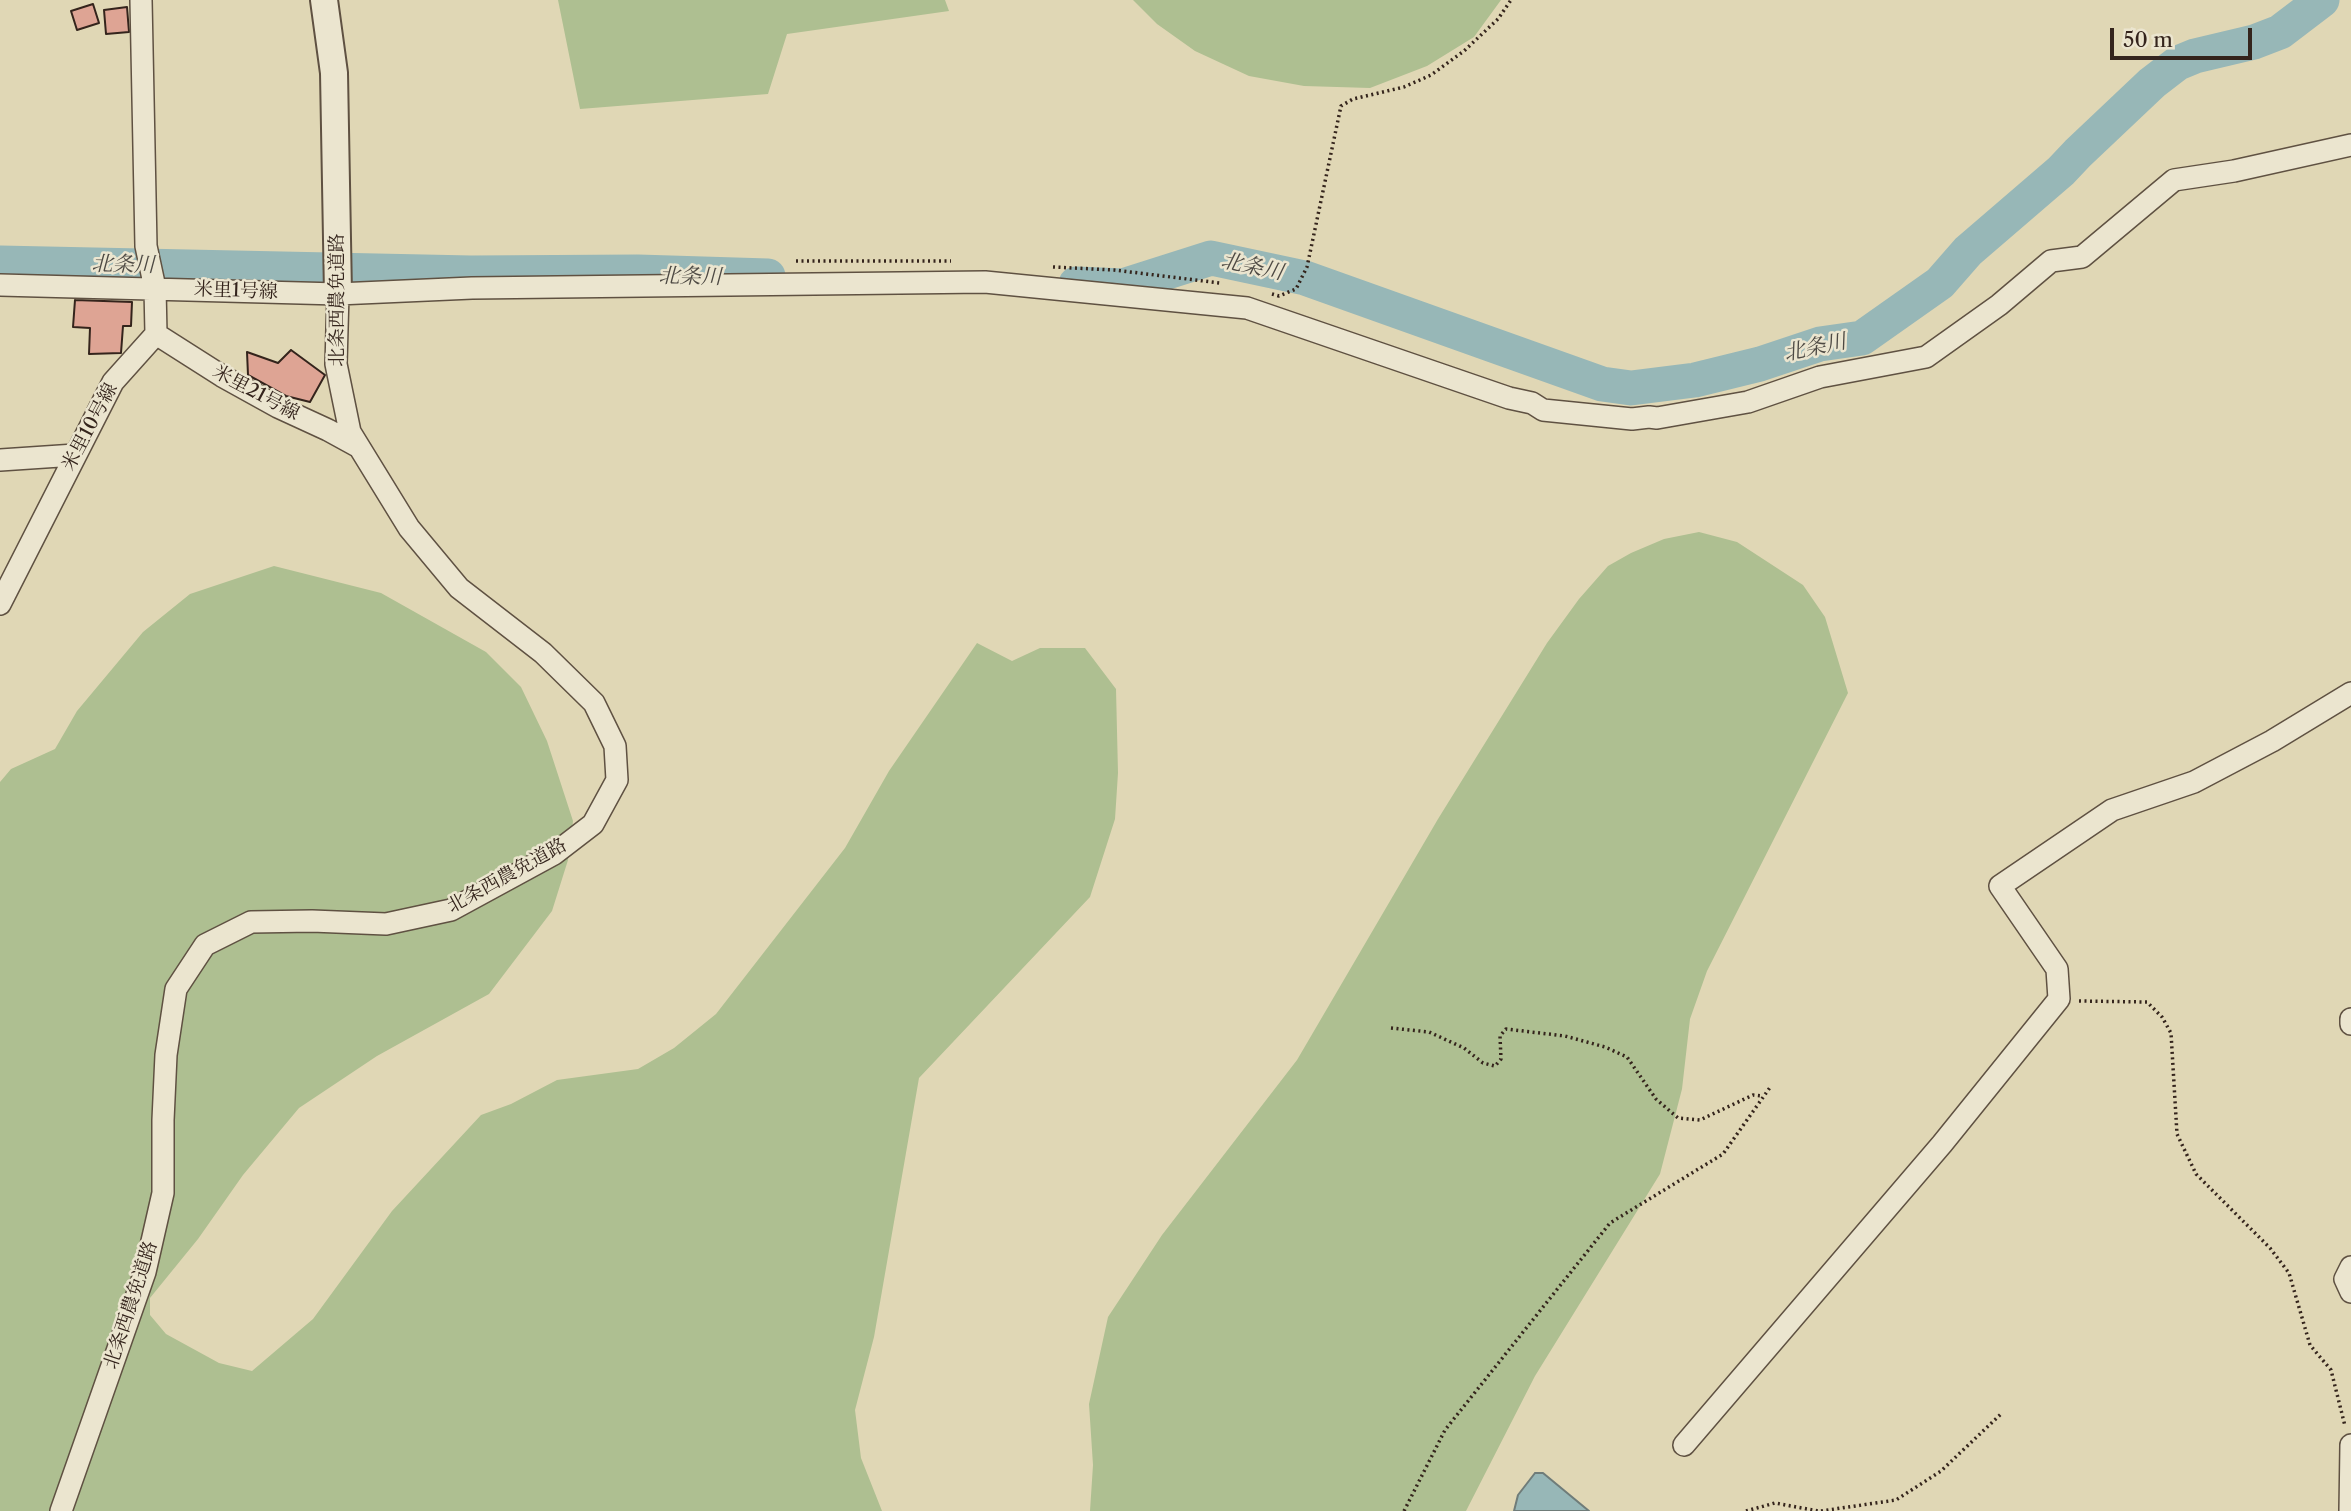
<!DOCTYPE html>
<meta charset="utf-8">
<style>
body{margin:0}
#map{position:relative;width:2351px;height:1511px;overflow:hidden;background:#e0d7b5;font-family:"Libre Caslon Text",serif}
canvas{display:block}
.scale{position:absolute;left:2110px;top:28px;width:142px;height:32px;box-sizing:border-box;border:4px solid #34241c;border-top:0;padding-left:9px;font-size:21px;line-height:24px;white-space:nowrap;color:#34241c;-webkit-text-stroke:5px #ebe5cf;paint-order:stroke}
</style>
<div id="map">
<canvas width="2351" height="1511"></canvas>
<div class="scale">50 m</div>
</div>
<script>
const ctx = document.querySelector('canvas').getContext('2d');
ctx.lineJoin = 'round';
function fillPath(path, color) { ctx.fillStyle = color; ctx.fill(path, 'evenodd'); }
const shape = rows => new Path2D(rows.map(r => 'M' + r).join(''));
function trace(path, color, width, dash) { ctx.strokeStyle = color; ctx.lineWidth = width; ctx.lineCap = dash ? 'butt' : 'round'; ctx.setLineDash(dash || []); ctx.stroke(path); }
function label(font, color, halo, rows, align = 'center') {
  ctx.font = font + ' "Libre Caslon Text","Noto Serif JP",serif'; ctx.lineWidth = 5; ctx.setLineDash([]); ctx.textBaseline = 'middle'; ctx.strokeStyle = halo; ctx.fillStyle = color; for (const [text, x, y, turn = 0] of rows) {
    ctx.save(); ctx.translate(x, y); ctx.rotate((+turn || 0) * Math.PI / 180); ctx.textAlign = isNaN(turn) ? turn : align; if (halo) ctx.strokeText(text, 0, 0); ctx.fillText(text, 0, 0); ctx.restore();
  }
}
fillPath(shape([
 [558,0,945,0,949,11,787,34,768,94,580,109],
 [1133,0,1501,0,1474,37,1427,66,1370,88,1304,86,1249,76,1195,51,1157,24],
 [1699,532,1737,542,1803,585,1825,617,1848,693,1707,971,1690,1019,1682,1089,1660,1174,1535,1376,1466,1511,1090,1511,1093,1465,1089,1404,1108,1317,1162,1235,1297,1060,1438,819,1547,643,1579,599,1608,566,1631,553,1664,539],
 [274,566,381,593,486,652,521,687,547,741,573,821,568,860,552,911,489,994,377,1056,299,1108,243,1175,198,1239,150,1298,150,1315,166,1334,219,1363,252,1371,313,1319,392,1211,481,1115,511,1104,557,1080,638,1069,674,1048,716,1014,845,848,889,771,977,643,1012,661,1040,648,1085,648,1116,689,1118,773,1115,819,1090,897,919,1078,874,1337,855,1410,861,1458,882,1511,0,1511,0,782,11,769,55,749,77,711,143,632,190,594]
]), '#aebf91');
const water = shape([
 [1535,1473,1543,1473,1589,1511,1514,1511,1518,1495,1535,1473]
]);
fillPath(water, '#97b7b7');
trace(water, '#6f7c79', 2);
trace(shape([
 [0,263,471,273,638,272,768,276],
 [1076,284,1123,286,1211,258,1305,278,1602,384,1631,388,1695,380,1760,364,1820,344,1862,338,1940,283,1968,251,2061,171,2078,153,2152,83,2178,63,2195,56,2254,42,2280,32,2322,0]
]), '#97b7b7', 35);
const building = shape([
 [93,4,99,23,77,30,71,11,93,4],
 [127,7,129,32,106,34,104,10,127,7],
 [75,300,132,302,131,326,123,326,121,353,89,354,90,328,73,327,75,300],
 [291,350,325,375,310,402,286,396,248,375,247,352,278,363,291,350]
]);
fillPath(building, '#dea494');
trace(building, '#34241c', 2);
const minor = shape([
 [0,285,338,294,472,288,985,282,1247,308,1509,398,1532,403,1543,410,1632,419,1649,417,1657,418,1748,402,1820,377,1926,357,1999,305,2051,261,2082,257,2174,180,2234,171,2351,145],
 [156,334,222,376,278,407,328,430,359,447],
 [0,460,75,455],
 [0,604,113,382,156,334,155,288,146,246,141,0],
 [2351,1019,2351,1024],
 [2351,1267,2345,1279,2351,1292],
 [1684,1445,1942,1144,2059,999,2057,969,2000,886,2112,810,2194,782,2272,741,2351,693],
 [61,1511,145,1272,163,1193,163,1120,166,1055,176,989,205,945,251,922,312,921,386,924,451,910,554,854,593,824,617,780,615,746,594,703,543,653,459,588,409,528,350,432,336,364,338,294],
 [2350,1511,2351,1445]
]);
const tertiary = shape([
 [324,0,334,73,338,294]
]);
trace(minor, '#5f5142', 24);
trace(tertiary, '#5f5142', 30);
trace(shape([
 [796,261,951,261],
 [1053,267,1114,270,1220,283],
 [1272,294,1279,296,1296,289,1307,267,1341,106,1353,99,1404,87,1431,75,1464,51,1498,19,1511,0],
 [2079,1001,2147,1002,2162,1017,2171,1033,2177,1134,2196,1174,2270,1248,2289,1273,2310,1345,2331,1370,2345,1426],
 [1391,1028,1429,1032,1464,1048,1483,1063,1495,1066,1501,1059,1500,1036,1506,1029,1565,1036,1605,1047,1627,1057,1656,1099,1678,1118,1700,1120,1753,1095,1763,1096],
 [1404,1511,1445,1430,1610,1223,1723,1154,1771,1086],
 [1746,1511,1775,1503,1818,1511],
 [1821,1511,1896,1500,1941,1471,2002,1413]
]), '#34241c', 3.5, [2, 3.5]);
trace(minor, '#ebe5cf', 21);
trace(tertiary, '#ebe5cf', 26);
label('19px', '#34241c', '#ebe5cf', [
 ["米里1号線",236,291,2],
 ["北条西農免道路",338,300,-90],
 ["米里21号線",256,393,28],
 ["米里10号線",90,427,-62],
 ["北条西農免道路",507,876,-29],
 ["北条西農免道路",131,1305,-72]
]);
label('italic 21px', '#4d4943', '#ebe5cf', [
 ["北条川",123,265,1],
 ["北条川",1252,267,12],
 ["北条川",690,277,1],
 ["北条川",1815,348,-12]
]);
</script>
